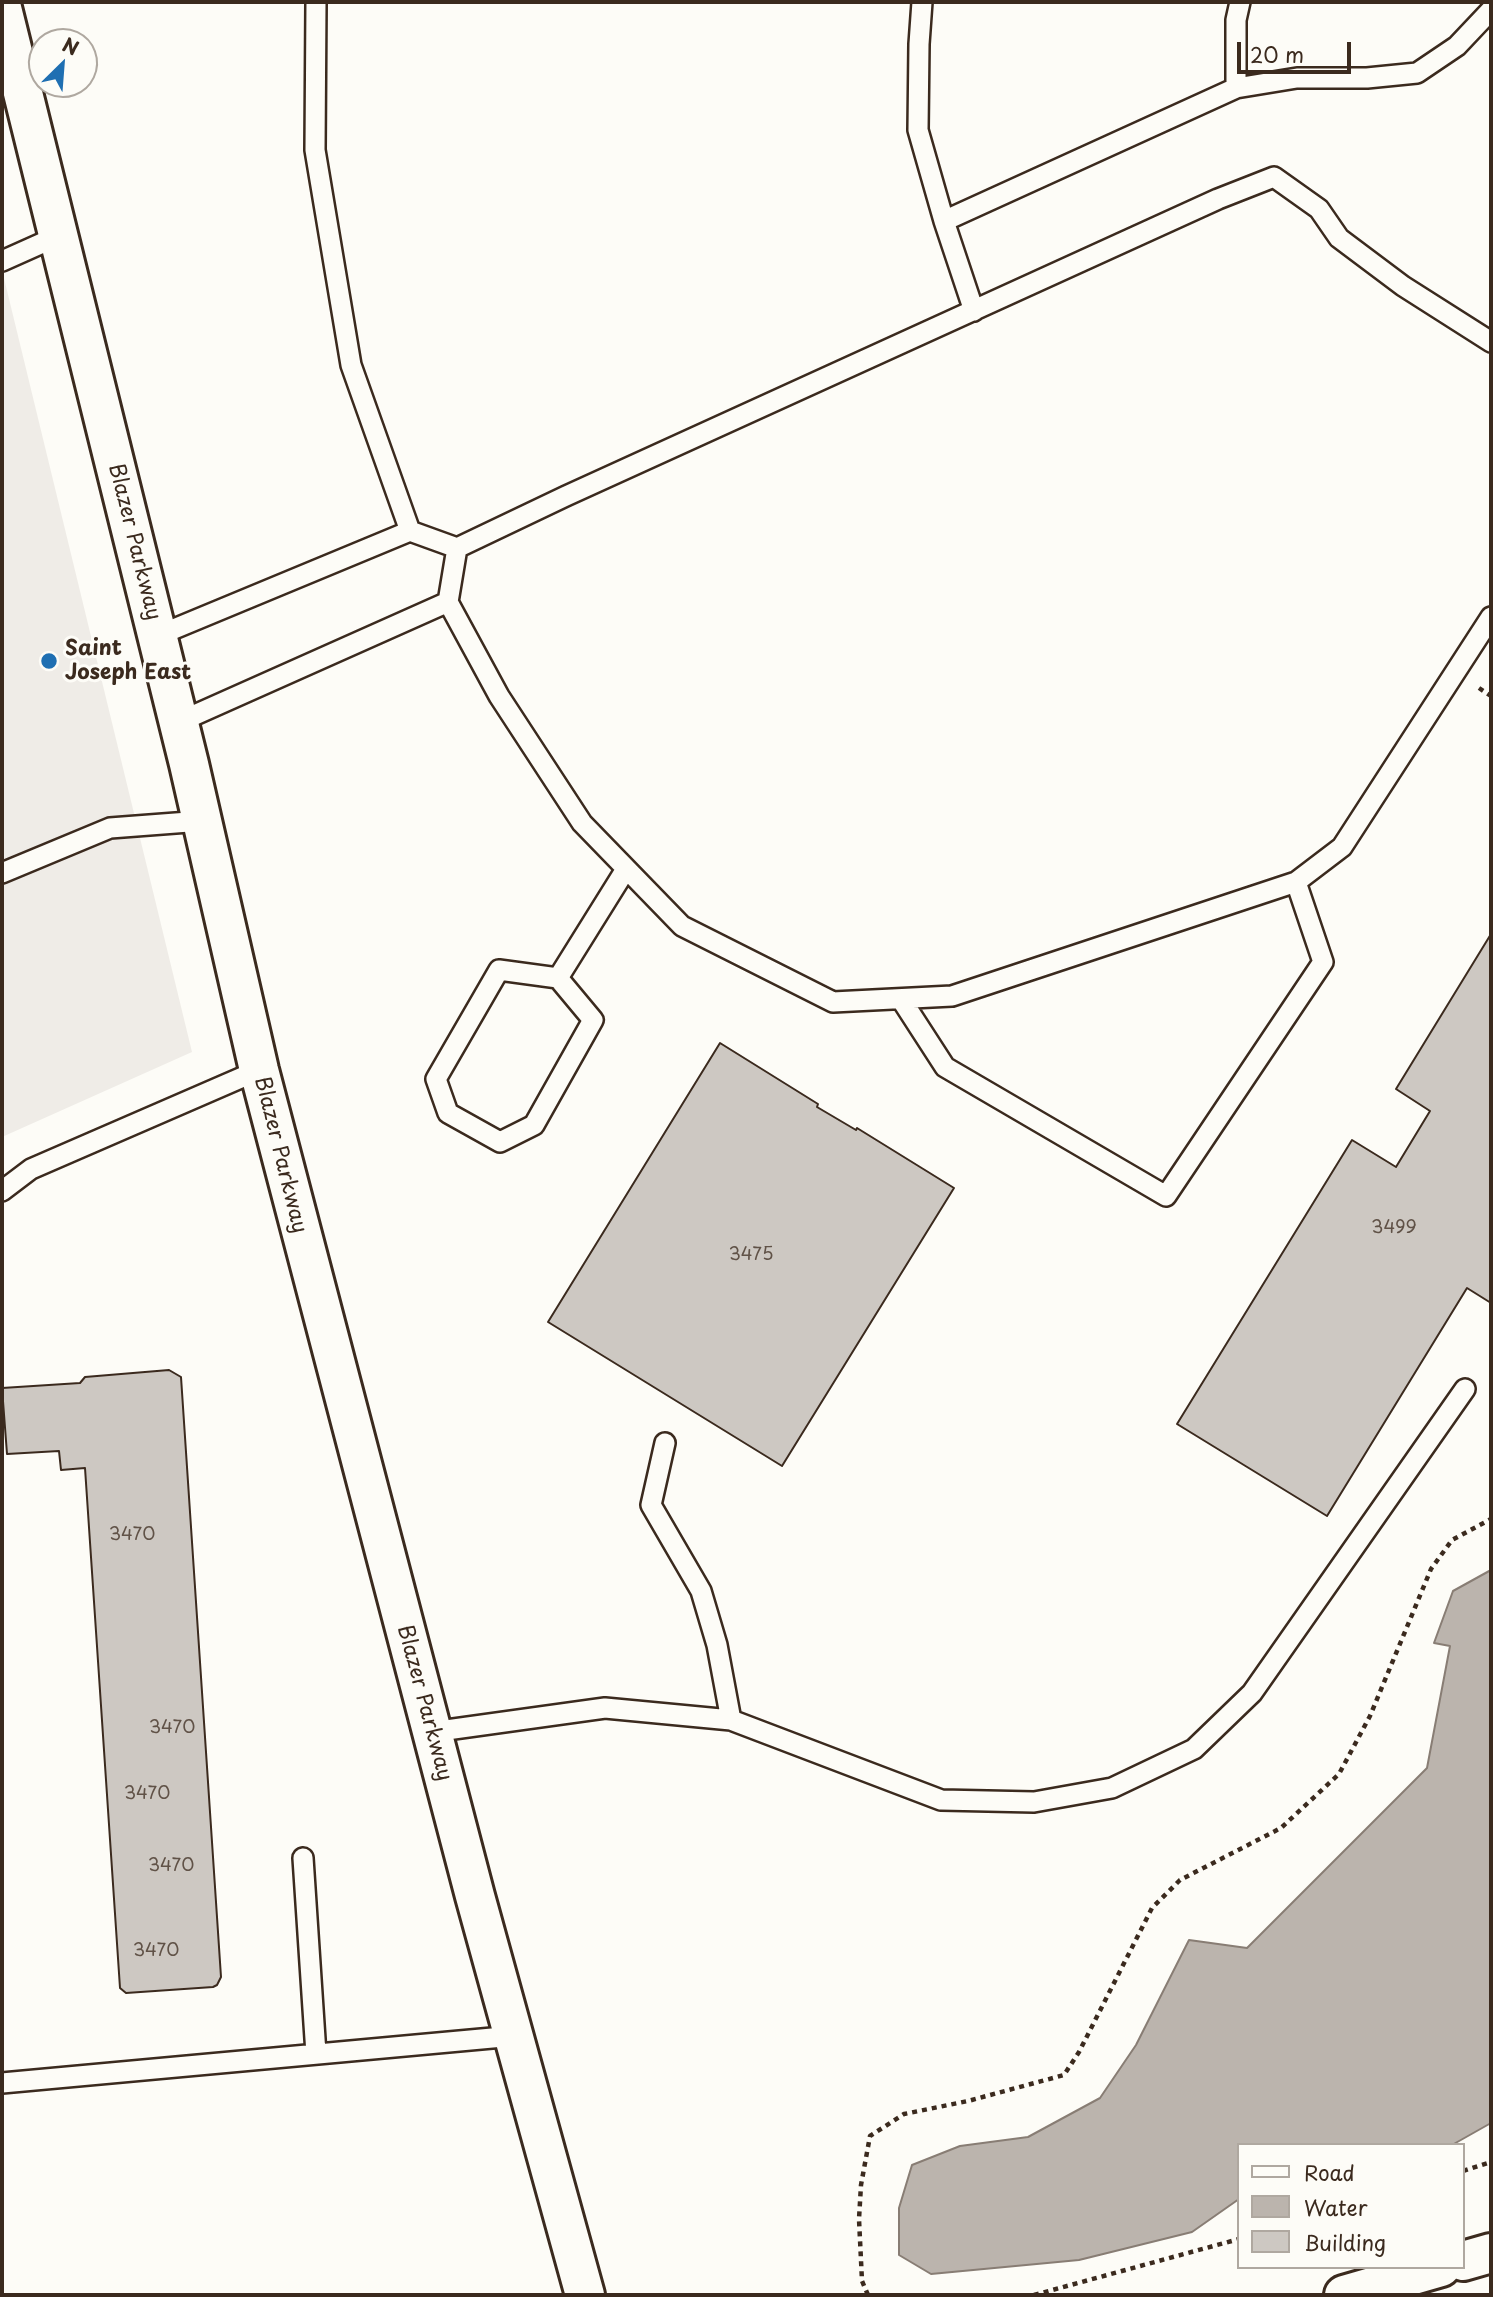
<!DOCTYPE html>
<style>
body{margin:0}
#map{position:relative;width:1493px;height:2297px;overflow:hidden;background:#fdfcf7;font-family:"Playpen Sans",sans-serif}
canvas{display:block}
.frame{position:absolute;inset:0;border:4px solid #3b2a1e;pointer-events:none}
.legend{position:absolute;left:1237px;top:2143px;width:228px;height:126px;box-sizing:border-box;background:#fdfcf7;border:2px solid #afa8a0;margin:0;padding:9px 12px;list-style:none;font-size:21px;color:#3b2a1e}
.legend li{display:flex;align-items:center;gap:14px;height:35px}
.legend b{width:35px;border:2px solid #afa8a0}
.north{position:absolute;left:28px;top:28px;width:70px;height:70px;box-sizing:border-box;background:#fdfcf7;border:2px solid #afa8a0;border-radius:50%;rotate:25deg;font-size:19px;font-weight:700;line-height:28px;text-align:center;color:#3b2a1e}
.north::after{content:'';display:block;margin:auto;width:24px;height:32px;background:#1f6fb2;clip-path:polygon(50% 0,100% 100%,50% 72%,0 100%)}
.scale{position:absolute;left:1237px;top:42px;width:114px;height:32px;box-sizing:border-box;border:4px solid #3b2a1e;border-top:0;padding-left:9px;font-size:21px;line-height:24px;white-space:nowrap;color:#3b2a1e;-webkit-text-stroke:5px #fdfcf7;paint-order:stroke}
</style>
<div id="map">
<canvas width="1493" height="2297"></canvas>
<div class="frame"></div>
<ul class="legend">
<li><b style="height:9px;background:#fdfcf7"></b>Road</li>
<li><b style="height:19px;background:#bbb4ad"></b>Water</li>
<li><b style="height:19px;background:#cdc8c2"></b>Building</li>
</ul>
<div class="north">N</div>
<div class="scale">20 m</div>
</div>
<script>
const ctx = document.querySelector('canvas').getContext('2d');
ctx.lineJoin = 'round';
function fillPath(path, color) { ctx.fillStyle = color; ctx.fill(path, 'evenodd'); }
const shape = rows => new Path2D(rows.map(r => 'M' + r).join(''));
function trace(path, color, width, dash) { ctx.strokeStyle = color; ctx.lineWidth = width; ctx.lineCap = dash ? 'butt' : 'round'; ctx.setLineDash(dash || []); ctx.stroke(path); }
function label(font, color, halo, rows, align = 'center') {
  ctx.font = font + ' "Playpen Sans",sans-serif'; ctx.lineWidth = 6; ctx.setLineDash([]); ctx.textBaseline = 'middle'; ctx.strokeStyle = halo; ctx.fillStyle = color; for (const [text, x, y, turn = 0] of rows) {
    ctx.save(); ctx.translate(x, y); ctx.rotate((+turn || 0) * Math.PI / 180); ctx.textAlign = isNaN(turn) ? turn : align; if (halo) ctx.strokeText(text, 0, 0); ctx.fillText(text, 0, 0); ctx.restore();
  }
}
fillPath(shape([
 [2,270,192,1052,2,1137]
]), '#efece7');
const water = shape([
 [1491,1570,1491,2123,1452,2145,1239,2145,1239,2199,1192,2232,1079,2260,931,2274,899,2255,899,2208,912,2165,960,2146,1028,2137,1100,2098,1136,2045,1189,1940,1247,1948,1427,1768,1450,1646,1434,1643,1453,1591,1491,1570]
]);
fillPath(water, '#bbb4ad');
trace(water, '#887d74', 2);
const building = shape([
 [1491,934,1491,1303,1467,1288,1327,1516,1177,1424,1352,1140,1396,1167,1430,1111,1396,1089,1491,934],
 [720,1043,818,1104,817,1107,856,1130,857,1128,954,1188,782,1466,548,1322,720,1043],
 [169,1370,181,1377,221,1977,217,1985,213,1987,126,1993,120,1988,85,1468,61,1470,59,1451,7,1454,2,1388,80,1383,85,1377,169,1370]
]);
fillPath(building, '#cdc8c2');
trace(building, '#3b2a1e', 2);
const lane = shape([
 [316,2,315,150,351,365,410,531],
 [922,2,919,44,918,130,944,221,974,311],
 [1236,88,1236,20,1240,2],
 [944,221,1236,88,1297,78,1367,78,1417,73,1457,46,1491,10],
 [2,261,58,236],
 [448,602,499,696,582,823,682,926,833,1002,952,996,1296,882,1342,847,1491,617],
 [157,636,410,531,457,548,566,496,1218,199,1274,177,1319,209,1339,238,1403,286,1491,342],
 [179,722,448,602,457,548],
 [2,873,110,828,202,821],
 [558,978,499,970,436,1079,448,1113,500,1142,534,1125,593,1020,558,978,626,869],
 [901,999,945,1067,1166,1196,1323,962,1296,882],
 [2,1191,31,1169,259,1070],
 [665,1443,651,1505,701,1591,717,1645,731,1720],
 [432,1732,605,1708,731,1720,941,1800,1034,1802,1112,1788,1194,1749,1252,1693,1465,1389],
 [303,1858,316,2054],
 [2,2083,514,2036]
]);
const secondary = shape([
 [2,8,189,764,259,1070,475,1896,585,2295],
 [1463,2261,1491,2253],
 [1344,2295,1441,2267]
]);
trace(lane, '#3b2a1e', 24);
trace(secondary, '#3b2a1e', 44);
trace(shape([
 [1479,688,1491,696],
 [1463,2171,1491,2162],
 [868,2295,862,2281,859,2219,861,2185,870,2136,904,2114,968,2101,1064,2075,1079,2052,1152,1908,1180,1880,1281,1828,1339,1774,1370,1716,1431,1569,1452,1540,1491,1519],
 [1034,2295,1239,2239]
]), '#3b2a1e', 4.5, [5, 5]);
trace(lane, '#fdfcf7', 19);
trace(secondary, '#fdfcf7', 38);
for (const [x, y, r, color] of [
 [49,661,9,"#1f6fb2"]
]) { const dot = new Path2D(); dot.arc(x, y, r, 0, 2 * Math.PI); ctx.fillStyle = color; ctx.fill(dot); trace(dot, '#fdfcf7', 2.5); }
label('18px', '#605247', null, [
 ["3499",1394,1228],
 ["3475",751,1255],
 ["3470",132,1535],
 ["3470",172,1728],
 ["3470",147,1794],
 ["3470",171,1866],
 ["3470",156,1951]
]);
label('21px', '#3b2a1e', '#fdfcf7', [
 ["Blazer Parkway",134,542,76],
 ["Blazer Parkway",280,1155,76],
 ["Blazer Parkway",424,1703,75]
]);
label('bold 21px', '#3b2a1e', '#fdfcf7', [
 ["Saint",65,649],
 ["Joseph East",65,673]
], 'left');
</script>
